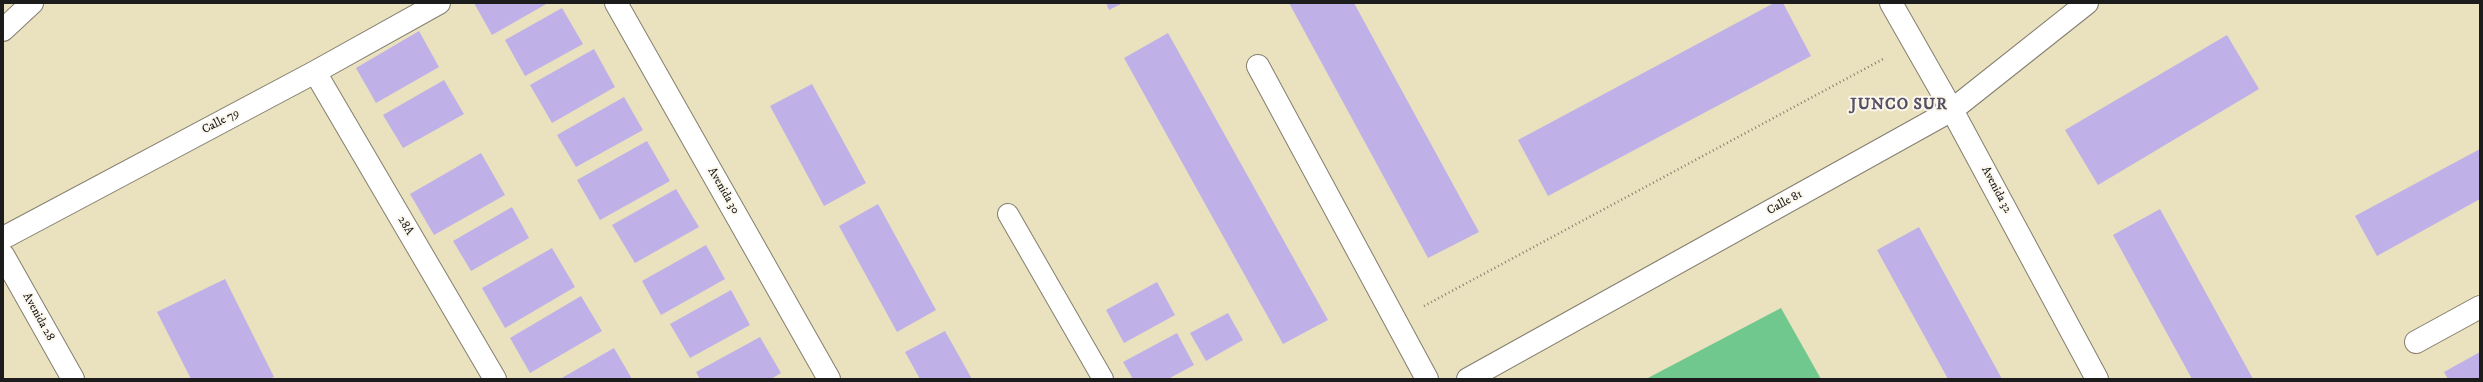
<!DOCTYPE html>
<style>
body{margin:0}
#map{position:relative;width:2483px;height:382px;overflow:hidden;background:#eae1bf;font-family:"IM FELL DW Pica",serif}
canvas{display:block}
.frame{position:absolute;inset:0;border:4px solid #1c1c1c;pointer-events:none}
</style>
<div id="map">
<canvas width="2483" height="382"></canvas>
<div class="frame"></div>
</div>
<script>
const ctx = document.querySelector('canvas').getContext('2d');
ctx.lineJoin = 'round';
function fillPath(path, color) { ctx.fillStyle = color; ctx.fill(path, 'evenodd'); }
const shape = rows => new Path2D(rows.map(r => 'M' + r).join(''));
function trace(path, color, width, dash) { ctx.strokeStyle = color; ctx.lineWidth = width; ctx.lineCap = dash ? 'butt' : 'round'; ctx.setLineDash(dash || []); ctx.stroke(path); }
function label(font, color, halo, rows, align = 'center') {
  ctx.font = font + ' "IM FELL DW Pica",serif'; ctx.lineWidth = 4; ctx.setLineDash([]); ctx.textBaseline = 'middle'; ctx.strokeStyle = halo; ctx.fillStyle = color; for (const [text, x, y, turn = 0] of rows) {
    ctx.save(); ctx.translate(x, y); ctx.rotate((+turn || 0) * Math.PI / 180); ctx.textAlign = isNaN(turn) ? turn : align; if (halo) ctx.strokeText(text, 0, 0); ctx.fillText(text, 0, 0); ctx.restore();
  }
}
fillPath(shape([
 [1781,308,1821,379,1646,379]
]), '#70c88e');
fillPath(shape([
 [474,3,548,3,492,35],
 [1106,3,1123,3,1109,10],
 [1289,3,1354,3,1479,232,1428,258],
 [1774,3,1783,3,1811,56,1548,196,1518,140],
 [562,8,583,44,525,76,505,40],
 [419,31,439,67,376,103,356,68],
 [1168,33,1328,320,1283,344,1124,58],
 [2227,35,2259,89,2098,185,2065,130],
 [594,49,615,87,552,123,530,85],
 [444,80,464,114,403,148,383,115],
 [812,84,866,183,824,206,770,106],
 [624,97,643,130,576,167,557,135],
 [647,141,670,181,600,220,577,180],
 [2480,149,2480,199,2377,256,2355,216],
 [481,153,505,195,434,235,410,194],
 [676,189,699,227,635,263,612,225],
 [878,204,936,310,897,332,839,226],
 [512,207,529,238,471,271,453,241],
 [2160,209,2253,379,2192,379,2113,235],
 [1919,227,2002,379,1948,379,1877,250],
 [706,245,725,279,661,315,642,281],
 [552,248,575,287,505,328,482,288],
 [225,279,274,377,269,379,191,379,157,312],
 [1157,282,1175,315,1124,343,1106,310],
 [731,290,750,325,690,358,670,324],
 [581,296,602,331,530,373,510,338],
 [1228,313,1243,340,1206,361,1190,333],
 [945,331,972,379,920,379,905,352],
 [1177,333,1194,365,1168,379,1133,379,1123,362],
 [760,337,781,373,771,379,700,379,696,372],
 [614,348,632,379,560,379],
 [2480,352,2480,379,2448,379,2444,372]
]), '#bfb1e8');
const service = shape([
 [1008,214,1103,379]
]);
const minor = shape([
 [616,3,829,379],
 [1891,3,1952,110],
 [3,30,32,3],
 [1258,66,1427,379],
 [315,72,495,379],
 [3,238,315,72,439,3],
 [2416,342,2480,307]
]);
const tertiary = shape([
 [1952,110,2097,379]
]);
const secondary = shape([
 [3,255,73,379],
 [1468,379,1952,110,2087,3]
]);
trace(service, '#837e6e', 22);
trace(minor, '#837e6e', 24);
trace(tertiary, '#837e6e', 24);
trace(secondary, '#837e6e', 24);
trace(shape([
 [1424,306,1885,58]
]), '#837e6e', 2.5, [1, 3]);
trace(service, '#fff', 20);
trace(minor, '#fff', 22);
trace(tertiary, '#fff', 22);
trace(secondary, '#fff', 22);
label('12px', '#1c1c1c', '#fbf7ec', [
 ["Calle 79",221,122,-28],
 ["Avenida 32",1996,190,62],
 ["Avenida 30",723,191,60],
 ["Calle 81",1785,203,-29],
 ["28A",405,226,60],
 ["Avenida 28",38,317,61]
]);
ctx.letterSpacing = '1px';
label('bold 16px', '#555063', '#fbf7ec', [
 ["JUNCO SUR",1899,106]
]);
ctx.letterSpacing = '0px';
</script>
